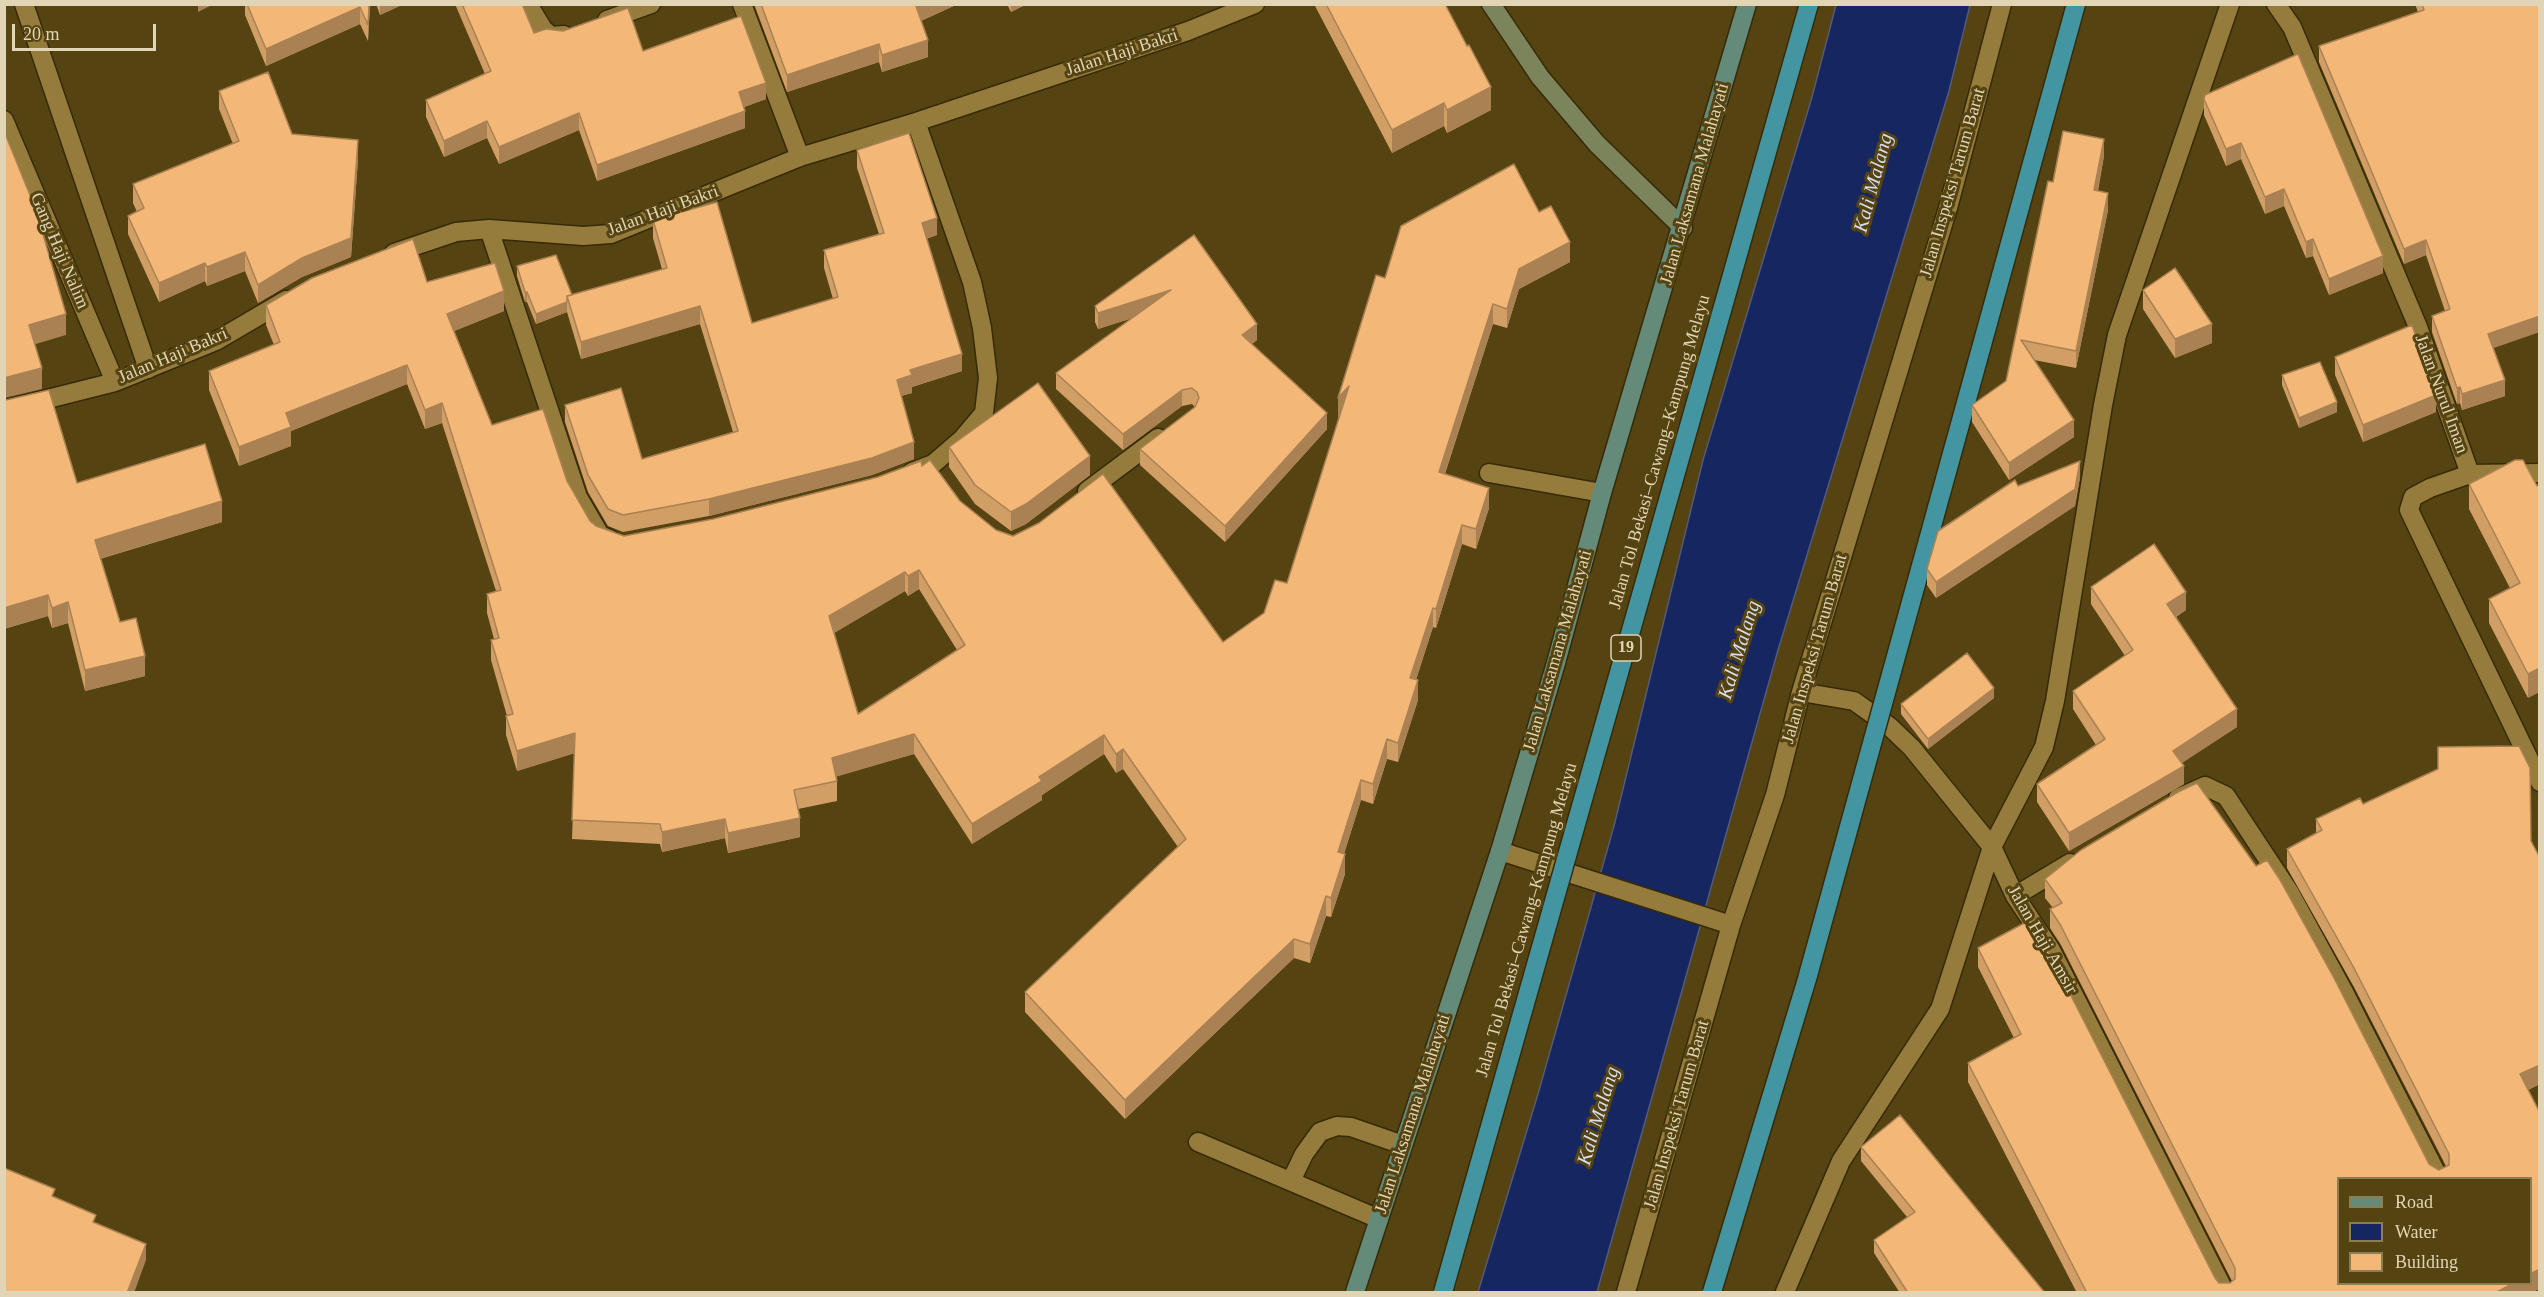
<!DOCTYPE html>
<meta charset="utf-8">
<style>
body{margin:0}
#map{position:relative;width:2544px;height:1297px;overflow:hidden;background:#554311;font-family:"Times New Roman",serif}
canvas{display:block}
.frame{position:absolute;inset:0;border:6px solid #e2d5b5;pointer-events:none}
.legend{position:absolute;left:2337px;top:1177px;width:195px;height:108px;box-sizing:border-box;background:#554311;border:2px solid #8d7d53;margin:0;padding:8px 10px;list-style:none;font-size:18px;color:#e2d5b5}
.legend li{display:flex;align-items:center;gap:12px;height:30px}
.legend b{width:30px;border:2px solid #8d7d53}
.scale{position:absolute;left:12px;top:24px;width:144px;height:27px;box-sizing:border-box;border:3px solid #e2d5b5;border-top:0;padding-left:8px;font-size:18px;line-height:21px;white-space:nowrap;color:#e2d5b5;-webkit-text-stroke:4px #554311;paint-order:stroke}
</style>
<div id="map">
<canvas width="2544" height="1297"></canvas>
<div class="frame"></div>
<ul class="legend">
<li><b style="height:8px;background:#648b79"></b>Road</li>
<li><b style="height:16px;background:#162661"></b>Water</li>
<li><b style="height:16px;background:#f3b877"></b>Building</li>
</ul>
<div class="scale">20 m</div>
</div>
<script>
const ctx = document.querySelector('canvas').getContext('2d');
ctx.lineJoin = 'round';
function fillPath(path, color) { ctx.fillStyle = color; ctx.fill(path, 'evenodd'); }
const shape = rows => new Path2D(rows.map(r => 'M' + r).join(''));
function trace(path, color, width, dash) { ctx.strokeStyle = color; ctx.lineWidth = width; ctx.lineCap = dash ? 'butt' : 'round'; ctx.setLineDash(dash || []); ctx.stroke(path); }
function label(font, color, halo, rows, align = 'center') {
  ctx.font = font + ' "Times New Roman",serif'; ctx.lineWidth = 6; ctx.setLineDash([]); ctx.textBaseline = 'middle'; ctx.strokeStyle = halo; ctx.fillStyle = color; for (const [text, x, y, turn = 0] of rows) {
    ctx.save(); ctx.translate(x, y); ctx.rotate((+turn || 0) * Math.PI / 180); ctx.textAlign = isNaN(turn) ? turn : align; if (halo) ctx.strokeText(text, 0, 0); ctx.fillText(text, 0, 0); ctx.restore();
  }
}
const water = shape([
 [1836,5,1970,5,1949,91,1778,650,1597,1292,1478,1292,1538,1094,1614,826,1703,460,1812,97,1836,5]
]);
fillPath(water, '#162661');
trace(water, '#535a7a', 1.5);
const lane = shape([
 [24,4,148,369],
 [1489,473,1602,493],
 [1198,1142,1379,1219],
 [1291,1181,1304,1154,1320,1132,1337,1126,1351,1127,1403,1145]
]);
const street = shape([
 [528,4,543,29,551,36,564,35],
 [742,4,800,157],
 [2276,4,2292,27,2418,327,2470,474],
 [607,20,651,4],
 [4,120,115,382],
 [489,229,578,497,600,535,610,539],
 [394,253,456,232,489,229,583,236,611,234,800,157,916,122,1188,31,1255,4],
 [4,410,115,382,216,341,286,300],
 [912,472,933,464,962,439,984,413,988,378,982,328,972,282,916,122],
 [2540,473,2470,474,2430,488,2413,497,2409,510,2540,782],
 [1087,491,1158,438],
 [1801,692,1854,701,1889,726,1912,748,1992,847,2015,896,2051,950,2225,1292],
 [2178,798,2205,786,2226,796,2290,893,2344,992,2439,1178],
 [1500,851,1731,925],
 [2015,896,2070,863],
 [1626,1292,1731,925,1775,795,1801,692,1948,208,2002,4],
 [1785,1292,1841,1161,1940,1009,1992,847,2044,747,2055,701,2103,405,2117,335,2230,4]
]);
const secondary = shape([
 [1491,4,1540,77,1597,144,1683,228]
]);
const primary = shape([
 [1355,1292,1500,851,1556,663,1602,493,1747,4]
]);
trace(lane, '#372a07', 21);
trace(street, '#372a07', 21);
trace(secondary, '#372a07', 21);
trace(primary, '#372a07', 21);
trace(lane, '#957c3d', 18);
trace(street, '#957c3d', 18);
trace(secondary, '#7c845b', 18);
trace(primary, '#648b79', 18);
const highwayBridge = shape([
 [1443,1292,1809,4],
 [1712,1292,1807,979,2076,4]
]);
trace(highwayBridge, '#372a07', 21, []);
trace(highwayBridge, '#4395a1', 18);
fillPath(shape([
 [245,4,370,4,368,41,360,24,266,66,245,15],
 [376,4,404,4,380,15],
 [455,4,522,4,534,33,643,51,766,99,744,107,745,128,597,181,579,130,499,164,487,138,444,157,426,117,426,100,485,74],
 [754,4,958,4,921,21,928,57,882,72,879,62,787,92],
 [1007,4,1027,4,1011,12],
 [1314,4,1445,4,1491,110,1447,133,1444,126,1392,153],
 [2415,4,2540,4,2493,348,2505,396,2462,410,2460,403,2457,404,2432,332,2432,316,2445,311,2426,255,2404,264,2319,62,2319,46,2418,12],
 [219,91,292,134,358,159,351,257,302,277,258,303,245,271,207,286,205,281,159,302,128,234,128,216,137,212,133,203,133,184,233,144,219,109],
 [2204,99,2383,273,2329,295,2313,256,2306,258,2284,206,2265,214,2241,159,2226,166,2204,115],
 [857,150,937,235,926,239,962,371,912,387,912,393,901,396,914,459,872,475,709,516,623,532,608,526,588,492,565,422,565,405,642,459,733,432,700,324,581,359,567,312,536,324,527,302,525,302,517,276,517,266,572,295,662,269,653,238,653,220,752,323,833,299,824,268,824,250,879,234,857,168],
 [2104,156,2098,191,2108,210,2076,368,2034,360,2074,437,2009,480,1972,422,1972,405,2006,381,2053,182],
 [1539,212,1570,262,1519,289,1507,328,1493,324,1445,474,1489,508,1476,549,1462,544,1436,628,1433,627,1416,680,1418,700,1398,762,1387,759,1373,804,1361,800,1344,854,1345,874,1331,917,1326,916,1310,963,1294,958,1125,1119,1025,1012,1025,992,1178,847,1123,769,1116,773,1104,754,1042,795,1042,800,972,844,914,754,836,776,837,781,837,801,798,809,800,837,728,853,725,838,662,852,660,844,572,839,575,753,517,771,506,735,506,716,507,716,491,660,491,640,494,639,487,613,487,594,496,591,442,423,425,429,407,384,291,431,291,446,239,466,209,390,209,371,274,345,266,325,266,305,427,282,504,311,454,331,492,425,567,481,590,521,596,526,624,536,713,519,922,466,960,501,996,530,1223,642,1264,613,1287,583,1340,416,1338,418,1385,278],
 [919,589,957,650,858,714,834,633,905,591,908,596],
 [2143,290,2212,343,2175,358,2143,309],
 [1095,306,1257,340,1252,344,1327,429,1225,542,1140,465,1140,449,1195,407,1192,404,1182,406,1123,450,1056,389,1056,373,1132,318,1098,329,1095,322],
 [2335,357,2436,412,2363,442,2335,375],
 [2282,375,2337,412,2299,428,2282,385],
 [4,400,77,483,222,522,100,559,120,622,145,676,85,691,68,623,52,628,48,616,4,629],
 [949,447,1090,475,1026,524,1011,531,975,504,949,467],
 [2080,477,2075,506,1936,598,1927,585,1927,569,2018,486],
 [2469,484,2537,486,2528,698,2489,623,2489,599,2510,588,2469,509],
 [2091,587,2186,610,2176,617,2237,727,2181,763,2184,784,2069,851,2037,802,2037,784,2096,745,2073,709,2073,691,2125,656,2091,604],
 [1994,698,1928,749,1901,714,1901,704],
 [2519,746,2530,768,2531,841,2540,858,2540,1084,2528,1090,2540,1113,2540,1288,2532,1293,2077,1293,1968,1082,1968,1063,2014,1038,1978,967,1978,948,2030,920,2041,937,2215,1278,2219,1283,2230,1283,2232,1281,2061,945,2050,928,2050,909,2053,908,2045,898,2045,879,2081,850,2178,792,2197,783,2256,866,2267,860,2280,880,2334,978,2429,1164,2439,1170,2446,1166,2354,987,2287,868,2287,849,2316,833,2316,819,2360,798,2363,804,2438,769,2438,747],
 [2338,1179,2530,1179,2530,1284,2338,1284],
 [1861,1147,2045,1293,1900,1293,1874,1253,1874,1240,1907,1217,1861,1161]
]), '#d19e66');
fillPath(shape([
 [198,4,214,4,198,12],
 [369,4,370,4,368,41,368,25],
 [380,4,404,4,380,15],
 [919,4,958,4,916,23,916,6],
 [1011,4,1027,4,1011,12],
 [360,7,360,24,266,66,266,49],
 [928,40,928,57,882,72,882,55],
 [879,44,879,62,787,92,787,75],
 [766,83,766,99,739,109,739,92],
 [1491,87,1491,110,1447,133,1447,110],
 [1444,103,1444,126,1392,153,1392,130],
 [745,111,745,128,597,181,597,165],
 [579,113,579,130,499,164,499,147],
 [487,121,487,138,444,157,444,141],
 [2104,139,2104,156,2094,207,2094,190],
 [358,140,358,159,351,257,302,277,258,303,258,285],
 [2241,143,2241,159,2226,166,2226,149],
 [2284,189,2284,206,2265,214,2265,197],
 [2108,193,2108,210,2076,368,2076,351],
 [937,218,937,235,922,240,922,223],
 [2313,239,2313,256,2306,258,2306,242],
 [2426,240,2426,255,2404,264,2404,249],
 [1570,242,1570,262,1519,289,1507,328,1507,309,1519,269],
 [245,252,245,271,207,286,207,267],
 [2383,256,2383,273,2329,295,2329,279],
 [205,263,205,281,159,302,159,283],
 [1171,290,1171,306,1098,329,1098,313],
 [504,291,504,311,447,334,447,314],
 [525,292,527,292,527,302,525,302],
 [567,302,567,312,536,324,536,314],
 [1493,304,1493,324,1439,491,1439,472],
 [700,306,700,324,581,359,581,342],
 [66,314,66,335,29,346,29,325],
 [2540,316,2540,332,2488,350,2488,334],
 [1257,324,1257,340,1242,351,1242,335],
 [2212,324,2212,343,2175,358,2175,339],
 [962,354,962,371,912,387,912,393,897,397,897,380,910,370],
 [407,365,407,384,291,431,291,446,239,466,239,447,286,413],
 [42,368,42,389,4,398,4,378],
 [2505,380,2505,396,2462,410,2462,394],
 [1349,386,1349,405,1338,418,1338,398],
 [2460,387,2460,403,2457,404,2457,388],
 [1182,390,1182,406,1123,450,1123,434],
 [2436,395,2436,412,2363,442,2363,425],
 [2337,402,2337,412,2299,428,2299,418],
 [442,403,442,423,425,429,425,410],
 [1327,413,1327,429,1225,542,1225,526],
 [2074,420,2074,437,2009,480,2009,463],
 [914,442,914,459,872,475,709,516,709,499],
 [1090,456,1090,475,1026,524,1011,531,1011,512],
 [2080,461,2080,477,2075,506,1936,598,1936,582],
 [1489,488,1489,508,1476,549,1476,529],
 [222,501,222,522,95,560,95,540],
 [1462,525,1462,544,1436,628,1436,609],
 [919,570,919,589,908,596,908,576],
 [905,572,905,591,829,636,829,616],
 [2186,592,2186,610,2167,622,2167,604],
 [48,595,48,616,4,629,4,608],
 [68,602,68,623,52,628,52,608],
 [1433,608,1433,627,1410,697,1410,678],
 [145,656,145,676,85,691,85,670],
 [2540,668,2540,692,2528,698,2528,674],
 [1418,680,1418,700,1398,762,1398,743],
 [1994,688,1994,698,1928,749,1928,739],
 [2237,709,2237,727,2173,769,2173,751],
 [575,733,575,753,517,771,517,751],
 [914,734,914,754,832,778,832,758],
 [1104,735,1104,754,1042,795,1042,800,972,844,972,824,1039,777],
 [1387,739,1387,759,1373,804,1373,784],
 [1123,749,1123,769,1116,773,1116,754],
 [2184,766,2184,784,2069,851,2069,833],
 [1361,780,1361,800,1338,872,1338,852],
 [800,818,800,837,728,853,728,833],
 [725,819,725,838,662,852,662,832],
 [1345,854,1345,874,1331,917,1331,898],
 [1326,896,1326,916,1310,963,1310,944],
 [1294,939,1294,958,1125,1119,1125,1100],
 [2540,1065,2540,1084,2520,1093,2520,1074],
 [146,1244,146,1260,134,1293,127,1293],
 [2540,1269,2540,1288,2532,1293,2495,1293,2512,1284,2530,1284,2530,1274]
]), '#aa8153');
const building = shape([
 [247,4,369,4,368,25,360,7,266,49,247,4],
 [462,4,522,4,534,33,546,29,563,31,628,8,643,51,741,16,766,83,739,92,745,111,597,165,579,113,499,147,487,121,444,141,426,100,491,71,462,4],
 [761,4,919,4,916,6,928,40,882,55,879,44,787,75,761,4],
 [1326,4,1445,4,1467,46,1469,45,1491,87,1447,110,1444,103,1392,130,1326,4],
 [2422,4,2540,4,2540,316,2488,334,2505,380,2462,394,2460,387,2457,388,2432,316,2450,309,2426,240,2404,249,2319,46,2424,10,2422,4],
 [2298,54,2383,256,2329,279,2313,239,2306,242,2284,189,2265,197,2241,143,2226,149,2204,99,2205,95,2298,54],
 [268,72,292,134,358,140,351,238,302,258,258,285,245,252,207,267,205,263,159,283,128,216,144,208,133,184,239,141,219,91,268,72],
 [4,131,36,210,66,314,29,325,42,368,4,378,4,131],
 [2063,131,2104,139,2094,190,2108,193,2076,351,2021,340,2074,420,2009,463,1972,405,2006,381,2048,181,2053,182,2063,131],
 [909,133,937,218,922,223,962,354,910,370,912,375,897,380,914,442,872,458,709,499,623,515,608,509,588,475,565,405,621,388,642,459,738,431,700,306,581,342,567,296,667,268,653,220,717,202,752,323,838,297,824,250,884,233,857,150,909,133],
 [1514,164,1539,212,1551,206,1570,242,1519,269,1507,309,1493,304,1439,472,1489,488,1476,529,1462,525,1436,609,1433,608,1410,678,1418,680,1398,743,1387,739,1373,784,1361,780,1338,852,1345,854,1331,898,1326,896,1310,944,1294,939,1125,1100,1025,992,1186,839,1123,749,1116,754,1104,735,1039,777,1042,781,972,824,914,734,832,758,837,781,794,790,800,818,728,833,725,819,662,832,660,824,572,820,575,733,517,751,506,716,513,714,491,640,499,638,487,594,501,590,442,403,425,410,407,365,286,413,291,427,239,447,209,371,280,342,266,305,312,278,413,239,427,282,495,263,504,291,447,314,492,425,543,409,567,481,590,521,596,526,624,536,713,519,878,477,921,461,922,466,930,460,960,501,996,530,1013,536,1039,523,1103,474,1223,642,1264,613,1275,580,1287,583,1349,386,1338,398,1376,275,1385,278,1401,226,1514,164],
 [919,570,965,645,858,714,829,616,905,572,908,576,919,570],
 [1194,235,1257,324,1242,335,1327,413,1225,526,1140,449,1195,407,1199,398,1197,392,1192,388,1182,390,1123,434,1056,373,1171,290,1098,313,1095,306,1194,235],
 [556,255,572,295,567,296,567,302,536,314,527,292,525,292,517,266,556,255],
 [2175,268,2212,324,2175,339,2143,290,2175,268],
 [2412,325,2436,395,2363,425,2335,357,2412,325],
 [2320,362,2337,402,2299,418,2282,375,2320,362],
 [1038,383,1090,456,1026,504,1011,512,975,485,949,447,1038,383],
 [49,390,77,483,205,444,222,501,95,540,120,622,136,618,145,656,85,670,68,602,52,608,48,595,4,608,4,400,6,400,49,390],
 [2515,460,2523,460,2537,486,2540,484,2540,668,2528,674,2489,599,2520,583,2469,484,2515,460],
 [2080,461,2075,489,1936,582,1927,569,1938,531,2015,480,2018,486,2080,461],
 [2154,544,2186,592,2167,604,2237,709,2173,751,2184,766,2069,833,2037,784,2105,739,2073,691,2133,650,2091,587,2154,544],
 [1967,653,1994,688,1928,739,1901,704,1967,653],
 [2519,746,2530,768,2531,841,2540,858,2540,1065,2520,1074,2540,1113,2540,1269,2530,1274,2530,1179,2338,1179,2338,1284,2512,1284,2495,1293,2087,1293,1968,1063,2021,1034,1978,948,2030,920,2041,937,2215,1278,2219,1283,2230,1283,2235,1279,2235,1268,2061,926,2050,909,2062,903,2045,879,2081,850,2178,792,2197,783,2256,866,2267,860,2280,880,2334,978,2429,1164,2439,1170,2449,1165,2449,1154,2354,968,2287,849,2322,830,2316,819,2360,798,2363,804,2438,769,2438,747,2519,746],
 [1900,1115,2045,1293,1908,1293,1874,1240,1915,1212,1861,1147,1900,1115],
 [4,1168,55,1189,52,1196,96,1215,93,1222,146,1244,127,1293,4,1293,4,1168]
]);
fillPath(building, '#f3b877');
trace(building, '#aa8153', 1.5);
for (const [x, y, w] of [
 [1626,648,30]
]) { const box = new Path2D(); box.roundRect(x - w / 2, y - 13, w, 26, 4.5); ctx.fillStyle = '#554311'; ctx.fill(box); trace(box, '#e2d5b5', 1.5); }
label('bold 16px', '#e2d5b5', null, [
 ["19",1626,648]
]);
label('18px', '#e2d5b5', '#554311', [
 ["Jalan Haji Bakri",1122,53,-18],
 ["Jalan Inspeksi Tarum Barat",1953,183,-74],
 ["Jalan Laksamana Malahayati",1695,184,-74],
 ["Jalan Haji Bakri",663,211,-20],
 ["Gang Haji Nalim",59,251,67],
 ["Jalan Haji Bakri",173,356,-23],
 ["Jalan Nurul Iman",2441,394,70],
 ["Jalan Tol Bekasi–Cawang–Kampung Melayu",1660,452,-74],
 ["Jalan Inspeksi Tarum Barat",1815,649,-74],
 ["Jalan Laksamana Malahayati",1558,651,-74],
 ["Jalan Tol Bekasi–Cawang–Kampung Melayu",1527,920,-74],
 ["Jalan Haji Amsir",2042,940,60],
 ["Jalan Laksamana Malahayati",1413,1114,-72],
 ["Jalan Inspeksi Tarum Barat",1677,1115,-74]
]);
label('italic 20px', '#d6def1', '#554311', [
 ["Kali Malang",1874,183,-75],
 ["Kali Malang",1740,650,-73],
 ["Kali Malang",1599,1116,-73]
]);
</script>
